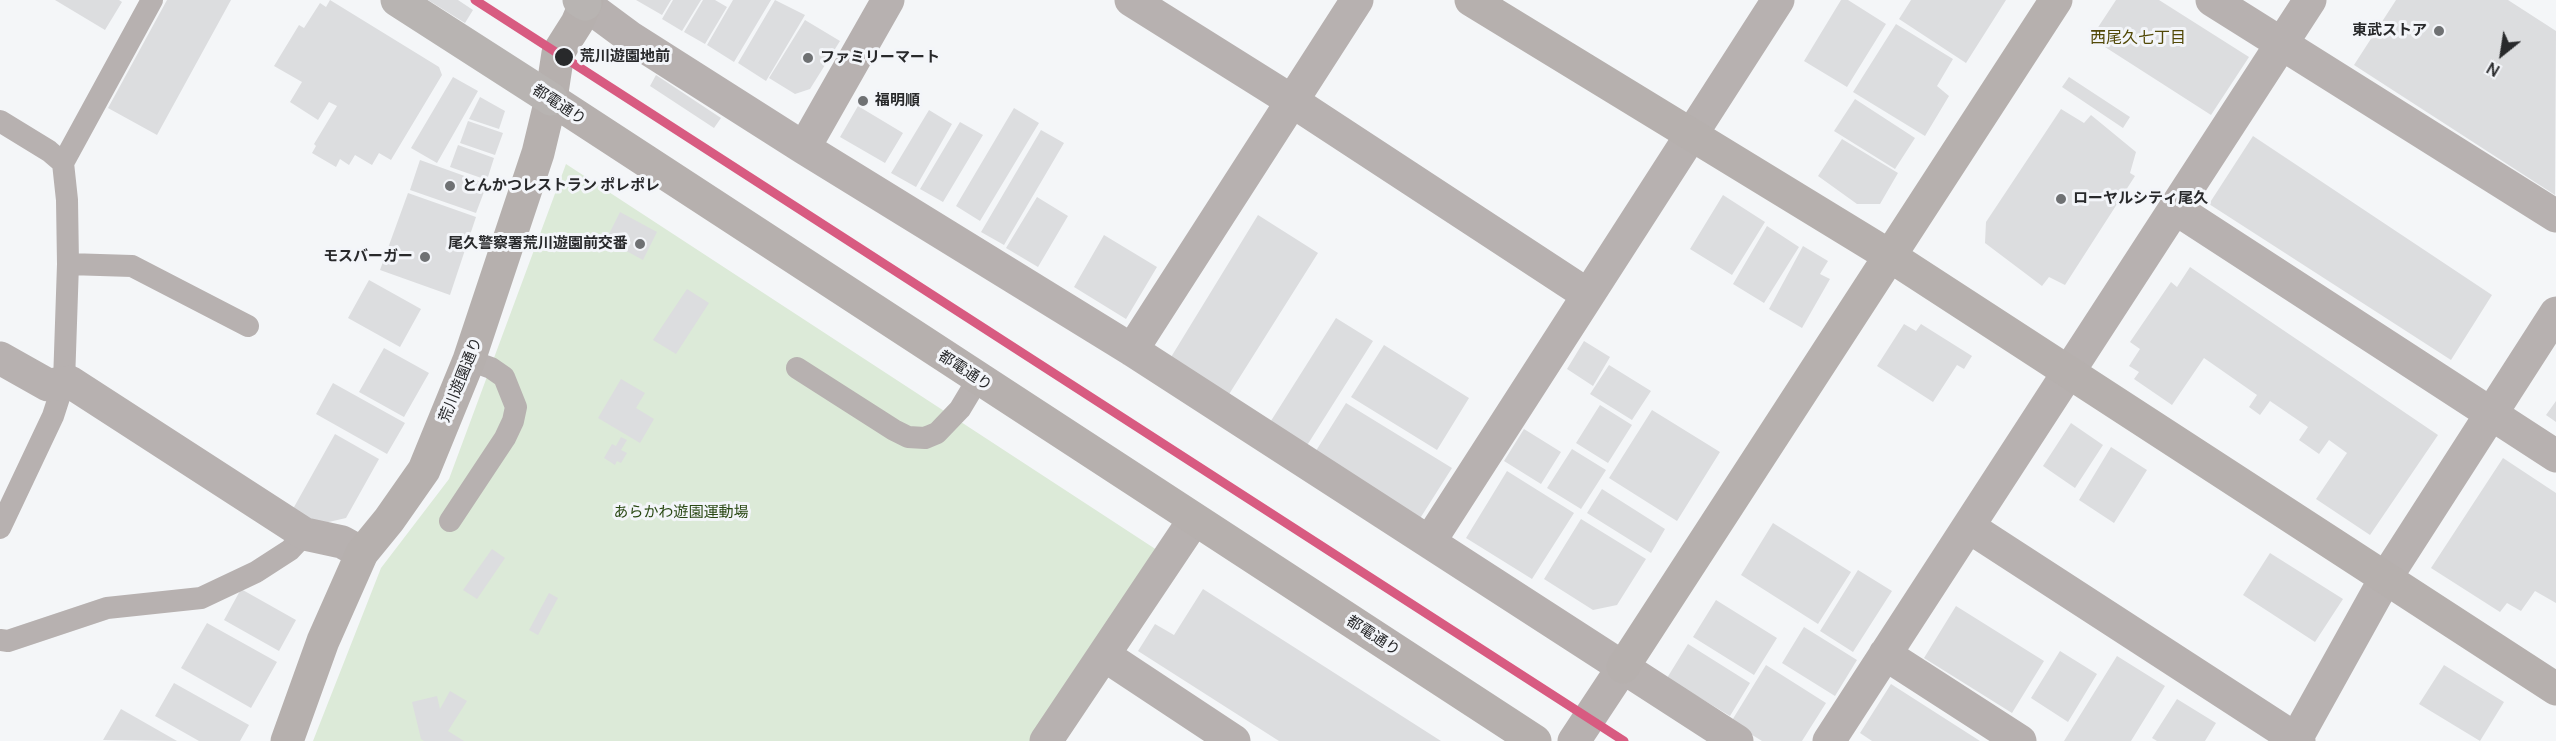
<!DOCTYPE html>
<meta charset="utf-8">
<style>
body{margin:0}
#map{position:relative;width:2556px;height:741px;overflow:hidden;background:#f4f6f8;font-family:Manrope,sans-serif}
canvas{display:block}
.north{position:absolute;left:2472px;top:24px;width:60px;height:60px;-webkit-text-stroke:4px #f3f5f9;paint-order:stroke;rotate:210deg;font-size:16px;font-weight:700;line-height:24px;text-align:center;color:#28292b}
.north::after{content:'';display:block;margin:auto;width:21px;height:27px;background:#28292b;clip-path:polygon(50% 0,100% 100%,50% 72%,0 100%)}
</style>
<div id="map">
<canvas width="2556" height="741"></canvas>
<div class="north">N</div>
</div>
<script>
const ctx = document.querySelector('canvas').getContext('2d');
ctx.lineJoin = 'round';
function fillPath(path, color) { ctx.fillStyle = color; ctx.fill(path, 'evenodd'); }
const shape = rows => new Path2D(rows.map(r => 'M' + r).join(''));
function trace(path, color, width, dash) { ctx.strokeStyle = color; ctx.lineWidth = width; ctx.lineCap = dash ? 'butt' : 'round'; ctx.setLineDash(dash || []); ctx.stroke(path); }
function label(font, color, halo, rows, align = 'center') {
  ctx.font = font + ' Manrope,"Noto Sans JP",sans-serif'; ctx.lineWidth = 6; ctx.setLineDash([]); ctx.textBaseline = 'middle'; ctx.strokeStyle = halo; ctx.fillStyle = color; for (const [text, x, y, turn = 0] of rows) {
    ctx.save(); ctx.translate(x, y); ctx.rotate((+turn || 0) * Math.PI / 180); ctx.textAlign = isNaN(turn) ? turn : align; if (halo) ctx.strokeText(text, 0, 0); ctx.fillText(text, 0, 0); ctx.restore();
  }
}
fillPath(shape([
 [566,164,1160,552,1032,741,313,741,381,568,449,479]
]), '#dcead8');
fillPath(shape([
 [55,0,119,0,122,2,105,30],
 [167,0,231,0,157,135,108,108],
 [330,0,439,67,442,75,391,160,379,153,372,165,355,155,349,165,340,159,336,167,312,153,316,146,314,144,337,106,329,102,318,120,290,102,302,82,274,66,299,25,304,28,320,3,326,7],
 [428,0,458,0,473,10,465,23],
 [636,0,671,0,662,15],
 [673,0,701,0,682,31,662,19],
 [703,0,715,0,727,7,705,44,684,32],
 [733,0,771,0,734,62,707,45],
 [775,0,805,15,766,81,738,63],
 [1841,0,1848,0,1886,24,1847,87,1804,61],
 [1911,0,2006,0,1966,63,1899,19],
 [2116,0,2159,0,2249,57,2211,115,2091,38],
 [2396,0,2508,0,2556,31,2555,195,2354,65],
 [805,20,840,41,810,89,795,94,769,78],
 [1896,24,1953,59,1937,86,1949,96,1925,136,1853,92],
 [656,75,721,118,714,128,650,86],
 [453,77,478,91,437,163,411,148],
 [2069,77,2130,117,2123,128,2062,87],
 [480,97,505,111,499,129,469,119],
 [1855,99,1915,138,1895,169,1834,131],
 [858,106,903,133,885,163,840,137],
 [1014,108,1039,123,980,221,956,206],
 [2061,109,2084,123,2091,115,2136,152,2130,173,2135,176,2065,285,2049,277,2042,286,1985,243,1986,222],
 [929,110,952,124,916,187,891,173],
 [468,121,503,133,495,155,460,143],
 [960,122,983,135,943,202,920,189],
 [1041,130,1064,143,1004,245,981,232],
 [2253,136,2492,295,2451,360,2209,204],
 [1842,139,1898,173,1880,204,1857,204,1818,176],
 [458,145,494,158,487,180,450,167],
 [420,160,487,184,476,213,410,190],
 [408,193,476,217,450,295,380,270],
 [1723,195,1765,222,1732,275,1690,249],
 [1037,197,1068,216,1038,267,1006,248],
 [620,212,657,232,643,260,606,240],
 [1258,215,1318,253,1226,399,1168,362],
 [1767,226,1799,247,1764,303,1733,284],
 [1104,235,1157,267,1126,319,1074,287],
 [1803,246,1828,261,1820,274,1830,279,1802,328,1769,309],
 [2190,267,2438,435,2370,535,2316,499,2347,453,2329,440,2319,454,2299,440,2308,427,2270,401,2260,415,2249,407,2257,395,2204,358,2172,405,2134,379,2139,372,2129,366,2140,349,2130,342,2171,282,2177,287],
 [369,280,421,309,400,347,348,318],
 [687,289,709,303,676,354,653,340],
 [1336,318,1373,341,1306,447,1269,424],
 [1904,324,1916,331,1921,324,1972,356,1964,369,1957,365,1933,402,1877,366],
 [1584,341,1610,357,1593,386,1567,369],
 [1384,345,1469,398,1437,450,1351,397],
 [384,348,429,373,404,417,359,392],
 [1609,365,1651,391,1632,420,1590,394],
 [621,379,645,393,636,408,654,419,640,443,598,418],
 [333,383,405,423,387,454,316,414],
 [2556,401,2556,422,2546,415],
 [1346,403,1452,468,1419,520,1314,454],
 [1600,405,1632,425,1608,463,1576,443],
 [1652,410,1720,452,1677,521,1609,478],
 [2071,423,2103,445,2075,488,2043,466],
 [1524,429,1561,452,1541,484,1504,461],
 [335,434,379,459,346,518,307,527,289,516],
 [621,437,627,440,621,450,627,453,621,463,617,461,615,465,604,458,612,444,616,446],
 [2111,447,2147,470,2114,523,2079,500],
 [1572,449,1606,470,1581,509,1547,488],
 [2503,458,2556,493,2556,603,2535,591,2521,611,2507,603,2500,612,2431,568],
 [1507,471,1574,513,1532,579,1466,538],
 [1602,489,1665,529,1651,553,1587,513],
 [1581,519,1646,559,1617,605,1593,610,1544,579],
 [1773,523,1851,572,1818,624,1741,575],
 [492,549,505,558,477,599,463,590],
 [2270,553,2343,599,2315,642,2243,595],
 [1858,570,1892,591,1853,652,1820,631],
 [241,589,296,620,279,651,224,620],
 [1203,589,1441,741,1279,741,1138,651,1155,624,1174,635],
 [549,593,558,598,538,635,529,630],
 [1716,600,1777,638,1754,675,1693,637],
 [1956,606,2044,661,2012,713,1924,658],
 [207,623,277,662,251,708,181,668],
 [1804,627,1857,660,1835,696,1782,663],
 [1688,644,1750,683,1730,716,1667,678],
 [2060,651,2097,674,2068,722,2031,698],
 [2117,656,2165,686,2131,741,2064,741],
 [1766,665,1826,703,1802,741,1762,741,1731,722],
 [2444,665,2504,702,2480,741,2419,704],
 [174,683,249,725,240,741,199,741,155,716],
 [1891,684,1980,741,1872,741,1860,733],
 [450,691,467,701,448,731,464,741,424,741,421,739,412,702,437,696,440,709],
 [2177,699,2216,723,2205,741,2157,741,2152,738],
 [121,709,177,741,103,740]
]), '#dcdddf');
trace(shape([
 [0,121,49,151,63,163],
 [68,264,132,266,248,326],
 [797,368,894,430,908,437,925,438,937,433,960,409,978,379],
 [450,521,505,438,513,421,516,407,504,377,491,368,469,360],
 [0,528,53,416,64,382,68,264,67,200,63,163,152,0],
 [0,640,8,641,107,608,201,598,256,572,290,550,305,534]
]), '#b7b1b0', 22);
trace(shape([
 [1131,0,1292,101,1588,295],
 [2212,0,2556,216],
 [585,4,631,38,804,148,1132,350,1737,741],
 [804,148,888,0],
 [2176,209,2556,456],
 [1132,350,1357,0],
 [0,358,48,385,70,382,305,534,342,542,362,553],
 [1969,527,2299,741],
 [1430,541,1778,0],
 [1885,654,2020,741],
 [1104,655,1234,741],
 [1046,741,1194,520],
 [1574,741,1623,667],
 [1829,741,2310,0],
 [2295,741,2385,579,2556,313]
]), '#b7b1b0', 33);
trace(shape([
 [1471,0,1890,256,2556,689],
 [551,99,1535,741],
 [1623,667,2056,0],
 [287,741,323,641,362,553,389,520,424,470,469,360,538,153,551,99,558,53,577,23,587,0]
]), '#b6b0ae', 33);
trace(shape([
 [397,0,551,99],
 [579,0,585,4]
]), '#b8b4b2', 33);
trace(shape([
 [475,0,1624,741]
]), '#d85b81', 9);
for (const [x, y, r, color] of [
 [2439,31,6,"#6f7173"],
 [564,57,10,"#28292b"],
 [808,58,6,"#6f7173"],
 [863,101,6,"#6f7173"],
 [450,186,6,"#6f7173"],
 [2061,199,6,"#6f7173"],
 [640,244,6,"#6f7173"],
 [425,257,6,"#6f7173"]
]) { const dot = new Path2D(); dot.arc(x, y, r, 0, 2 * Math.PI); ctx.fillStyle = color; ctx.fill(dot); trace(dot, '#f3f5f9', 2); }
label('bold 15px', '#28292b', '#f3f5f9', [
 ["東武ストア",2427,31,"right"],
 ["ファミリーマート",820,58],
 ["福明順",875,101],
 ["とんかつレストラン ポレポレ",462,186],
 ["ローヤルシティ尾久",2073,199],
 ["尾久警察署荒川遊園前交番",628,244,"right"],
 ["モスバーガー",413,257,"right"]
], 'left');
label('bold 15px', '#28292b', '#f3f5f9', [
 ["荒川遊園地前",580,57]
], 'left');
label('15px', '#28292b', '#f3f5f9', [
 ["都電通り",559,105,33],
 ["都電通り",965,371,33],
 ["荒川遊園通り",461,380,-68],
 ["都電通り",1373,636,33]
]);
label('15px', '#294813', '#f3f5f9', [
 ["あらかわ遊園運動場",681,513]
]);
label('16px', '#524907', '#f3f5f9', [
 ["西尾久七丁目",2138,39]
]);
</script>
